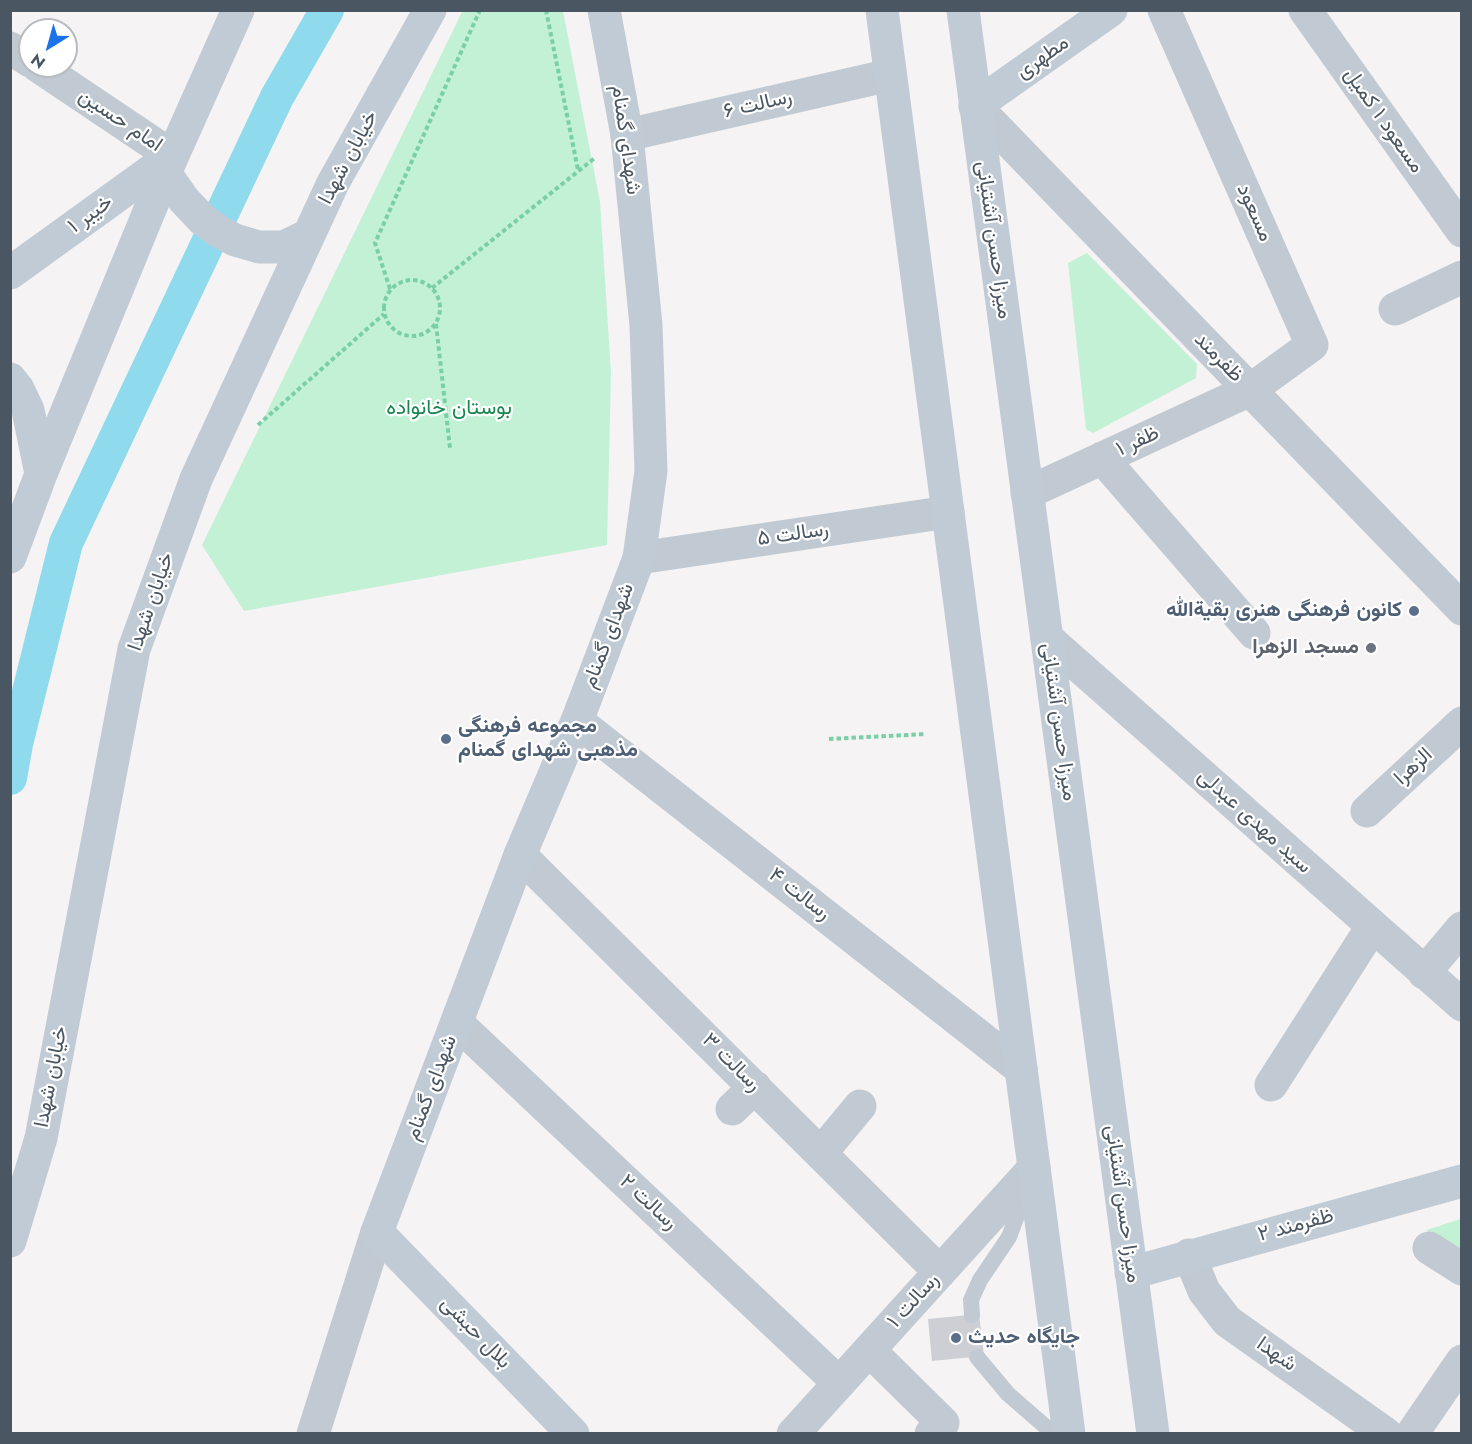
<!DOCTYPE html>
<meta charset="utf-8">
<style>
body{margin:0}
#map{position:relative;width:1472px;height:1444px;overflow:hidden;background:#f5f3f3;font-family:Jost,sans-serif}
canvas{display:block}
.frame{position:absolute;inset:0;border:12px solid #4a5661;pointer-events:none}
.north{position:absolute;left:18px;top:18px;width:60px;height:60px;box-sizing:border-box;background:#fff;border:2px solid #b7bbc0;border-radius:50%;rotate:217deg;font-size:16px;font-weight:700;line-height:24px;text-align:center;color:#4a5661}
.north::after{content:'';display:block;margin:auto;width:21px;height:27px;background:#1a73e8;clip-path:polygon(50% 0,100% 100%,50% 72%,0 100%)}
</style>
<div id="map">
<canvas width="1472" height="1444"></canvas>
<div class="frame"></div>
<div class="north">N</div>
</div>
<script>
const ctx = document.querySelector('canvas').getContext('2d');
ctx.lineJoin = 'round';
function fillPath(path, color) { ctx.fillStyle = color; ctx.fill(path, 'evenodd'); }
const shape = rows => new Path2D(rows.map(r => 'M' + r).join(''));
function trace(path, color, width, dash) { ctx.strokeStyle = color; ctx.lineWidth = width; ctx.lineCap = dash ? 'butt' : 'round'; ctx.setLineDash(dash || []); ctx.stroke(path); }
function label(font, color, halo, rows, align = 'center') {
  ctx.font = font + ' Jost,Vazirmatn,sans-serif'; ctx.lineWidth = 4.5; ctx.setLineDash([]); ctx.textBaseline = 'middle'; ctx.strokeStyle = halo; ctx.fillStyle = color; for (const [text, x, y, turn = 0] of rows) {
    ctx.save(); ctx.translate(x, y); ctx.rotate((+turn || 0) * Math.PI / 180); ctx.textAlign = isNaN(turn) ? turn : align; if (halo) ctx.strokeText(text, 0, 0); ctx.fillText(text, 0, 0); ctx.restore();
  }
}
fillPath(shape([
 [463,10,563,11,600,202,611,373,607,545,244,611,202,545],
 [1087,253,1197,364,1196,378,1093,433,1086,429,1068,263],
 [1461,1219,1461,1256,1426,1230]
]), '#c3f1d5');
trace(shape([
 [10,778,16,744,66,543,277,97,327,10]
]), '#90daee', 34);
fillPath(shape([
 [979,1314,984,1356,932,1361,928,1319]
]), '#cdcfd5');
trace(shape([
 [546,10,578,170],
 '384 308a28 28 0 1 1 56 0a28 28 0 1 1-56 0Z',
 [432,288,596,157],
 [390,289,375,243,480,10],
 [436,324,450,448],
 [258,425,384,314],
 [829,739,926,734]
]), '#7ad0a6', 4, [4.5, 3]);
trace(shape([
 [972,1315,971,1300,980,1280,1009,1237,1027,1189],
 [977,1357,1008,1394,1054,1434]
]), '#c1cad2', 16);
trace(shape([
 [1305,10,1462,231],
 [10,48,30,61],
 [38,66,172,156],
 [975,106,1462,609],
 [627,135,890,75],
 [1395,309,1462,277],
 [1102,458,1254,633],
 [1027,493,1250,390,1312,345,1164,10],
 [639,558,948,512],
 [1047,638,1462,1005],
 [577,721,1021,1069],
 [1367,811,1462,723],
 [520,855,940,1272],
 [1424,973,1462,928],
 [457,1023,839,1383],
 [1271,1085,1372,927],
 [732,1109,755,1087],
 [821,1153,860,1106],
 [1429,1248,1462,1269],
 [1189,1255,1204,1291,1227,1321,1386,1434],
 [869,1350,943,1423,931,1434],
 [313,1434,377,1232],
 [793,1434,1034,1168],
 [1412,1434,1462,1361]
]), '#c1cad2', 33);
trace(shape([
 [882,10,1069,1434],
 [963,10,1153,1434],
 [975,106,1111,10],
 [165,173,184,200,202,219,218,231,235,240,259,247,284,247,309,235],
 [10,273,172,156],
 [10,379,18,389,28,410,41,474],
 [10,557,41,474,165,173,238,10],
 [10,1241,41,1138,134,649,196,479,333,183,430,10],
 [1131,1273,1462,1181],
 [573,1434,377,1232,520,855,577,721,639,558,651,471,646,325,627,135,604,10]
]), '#c1cbd6', 33);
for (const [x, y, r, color] of [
 [1414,611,6,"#5c6f8a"],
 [1371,648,6,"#6b7280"],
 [446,739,6,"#5c6f8a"],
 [956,1338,6,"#5c6f8a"]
]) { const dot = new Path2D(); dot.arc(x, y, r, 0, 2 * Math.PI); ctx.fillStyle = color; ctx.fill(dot); trace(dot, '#fff', 2); }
label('21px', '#4a5661', '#fff', [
 ["مطهری",1043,58,-35],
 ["رسالت ۶",758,105,-13],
 ["امام حسین",120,121,34],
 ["مسعود ۱ کمیل",1383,121,55],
 ["شهدای گمنام",625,140,82],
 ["خیابان شهدا",349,158,-62],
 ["مسعود",1254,213,66],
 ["خیبر ۱",91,215,-36],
 ["میرزا حسن آشتیانی",993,240,82],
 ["ظفرمند",1218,358,46],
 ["ظفر ۱",1138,442,-25],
 ["رسالت ۵",793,535,-8],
 ["خیابان شهدا",152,602,-71],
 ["شهدای گمنام",609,636,-69],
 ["میرزا حسن آشتیانی",1058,722,82],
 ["الزهرا",1414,767,-43],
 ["سید مهدی عبدلی",1254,822,42],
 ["رسالت ۴",799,895,38],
 ["رسالت ۳",731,1063,45],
 ["خیابان شهدا",52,1077,-79],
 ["شهدای گمنام",432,1088,-69],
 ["رسالت ۲",648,1203,43],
 ["میرزا حسن آشتیانی",1122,1204,82],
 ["ظفرمند ۲",1296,1226,-15],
 ["رسالت ۱",914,1301,-48],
 ["بلال حبشی",475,1333,46],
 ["شهدا",1276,1355,35]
]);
label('21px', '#17864f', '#fff', [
 ["بوستان خانواده",449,409]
]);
label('bold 21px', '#4e5e75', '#fff', [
 ["کانون فرهنگی هنری بقیةالله",1402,611,"right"],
 ["مجموعه فرهنگی",458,727],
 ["مذهبی شهدای گمنام",458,751],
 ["جایگاه حدیث",968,1338]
], 'left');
label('bold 21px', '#5b616d', '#fff', [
 ["مسجد الزهرا",1359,648]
], 'right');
</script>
